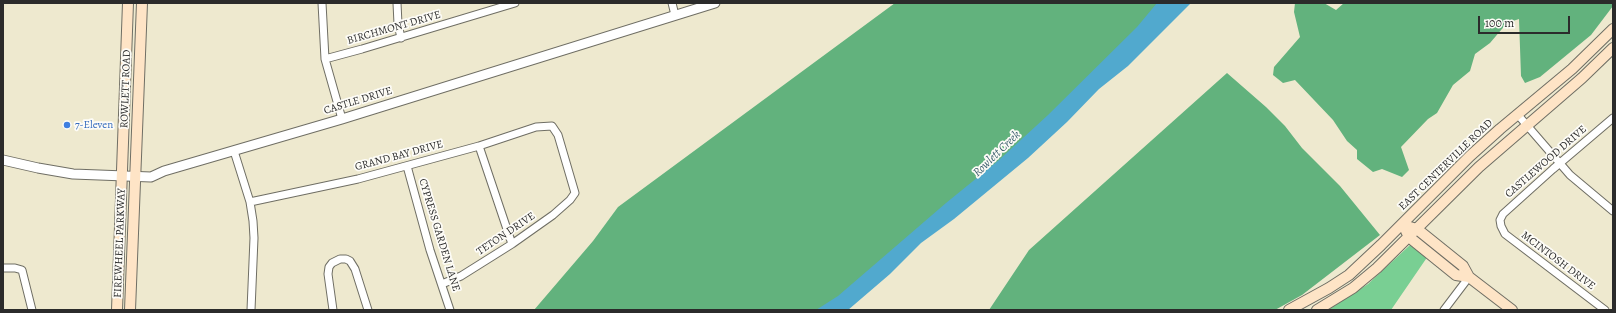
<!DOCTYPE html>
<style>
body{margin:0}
#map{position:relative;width:1616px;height:313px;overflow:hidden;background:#eee9cf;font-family:Alegreya,serif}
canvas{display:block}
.frame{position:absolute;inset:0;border:4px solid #2b2b2b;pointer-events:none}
.scale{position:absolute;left:1478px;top:16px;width:92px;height:18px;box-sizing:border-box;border:2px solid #2b2b2b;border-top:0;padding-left:5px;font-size:12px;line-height:14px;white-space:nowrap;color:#2b2b2b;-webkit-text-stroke:3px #fdfcf7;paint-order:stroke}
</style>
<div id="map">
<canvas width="1616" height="313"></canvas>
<div class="frame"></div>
<div class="scale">100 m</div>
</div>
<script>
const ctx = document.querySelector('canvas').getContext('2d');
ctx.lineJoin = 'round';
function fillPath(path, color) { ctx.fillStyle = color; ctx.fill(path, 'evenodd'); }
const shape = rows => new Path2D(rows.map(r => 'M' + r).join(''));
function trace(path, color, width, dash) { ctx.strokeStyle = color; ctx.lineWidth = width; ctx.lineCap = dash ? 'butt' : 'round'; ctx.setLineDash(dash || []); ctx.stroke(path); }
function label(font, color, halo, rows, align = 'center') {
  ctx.font = font + ' Alegreya,serif'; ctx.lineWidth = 3.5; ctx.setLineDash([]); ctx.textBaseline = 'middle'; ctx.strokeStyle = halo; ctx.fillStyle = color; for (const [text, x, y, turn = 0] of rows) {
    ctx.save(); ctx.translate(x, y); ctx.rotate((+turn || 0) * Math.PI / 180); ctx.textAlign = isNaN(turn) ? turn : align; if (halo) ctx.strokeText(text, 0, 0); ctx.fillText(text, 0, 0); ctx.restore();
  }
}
fillPath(shape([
 [1410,245,1414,245,1428,256,1391,310,1328,310,1368,284]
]), '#79cf93');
fillPath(shape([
 [895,3,1164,3,1016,155,829,310,534,310,593,241,618,207],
 [1295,3,1324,3,1336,10,1344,3,1613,3,1613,6,1591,35,1540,77,1525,83,1521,76,1519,19,1507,23,1490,43,1475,54,1470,71,1453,85,1437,113,1428,119,1401,147,1409,170,1402,177,1382,169,1373,172,1357,159,1357,150,1347,141,1333,120,1295,80,1283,83,1273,75,1274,67,1300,37,1294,12],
 [1227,73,1266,107,1285,126,1302,148,1340,186,1380,235,1302,295,1275,310,989,310,1029,250]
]), '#62b27d');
fillPath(shape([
 [1157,3,1191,3,1128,66,1099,89,1067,122,1028,158,954,219,921,243,890,274,848,310,816,310,838,296,946,203,999,160,1048,115,1137,27]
]), '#51a9ce');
const minor = shape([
 [322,3,325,59,342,119],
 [397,3,398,24,401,38],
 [672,3,675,15],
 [325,59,362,49,515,3],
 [1518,115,1570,175,1613,211],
 [479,146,512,244],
 [234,151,250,202,253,221,254,238,251,310],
 [407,166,430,250,450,310],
 [250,202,358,179,479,146,536,127,552,126,558,135,575,193,570,200,553,215,512,244,461,276,442,284],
 [3,268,15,268,22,270,32,310],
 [333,310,328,274,329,267,332,263,340,259,346,259,350,261,355,269,368,310],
 [1444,310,1469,277],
 [1605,310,1505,234,1501,226,1500,220,1503,214,1553,169,1613,118]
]);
const tertiary = shape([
 [3,160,38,168,73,174,151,177,164,171,342,119,715,3]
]);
const secondary = shape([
 [1410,227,1417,229,1463,266,1469,277,1512,310],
 [1406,231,1409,237,1456,275,1469,277],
 [117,310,128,3],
 [130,310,142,3],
 [1289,310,1329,288,1349,275,1381,245,1470,156,1500,129,1572,69,1613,29],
 [1317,310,1353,288,1377,268,1479,167,1582,78,1613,48]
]);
trace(minor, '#6f6e64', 9);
trace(tertiary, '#6f6e64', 11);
trace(secondary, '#6f6e64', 12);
trace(minor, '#fff', 7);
trace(tertiary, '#fff', 9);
trace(secondary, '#fee4c6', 10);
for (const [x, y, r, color] of [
 [67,125,4,"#3f7fe0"]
]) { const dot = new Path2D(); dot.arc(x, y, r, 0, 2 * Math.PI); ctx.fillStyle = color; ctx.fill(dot); trace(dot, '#fdfcf7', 1.5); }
label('11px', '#2b2b2b', '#fdfcf7', [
 ["BIRCHMONT DRIVE",394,28,-16],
 ["ROWLETT ROAD",126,89,-88],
 ["CASTLE DRIVE",358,101,-17],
 ["GRAND BAY DRIVE",399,156,-15],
 ["CASTLEWOOD DRIVE",1546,162,-41],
 ["EAST CENTERVILLE ROAD",1446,165,-44],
 ["TETON DRIVE",506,234,-34],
 ["CYPRESS GARDEN LANE",439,235,73],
 ["FIREWHEEL PARKWAY",120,243,-88],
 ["MCINTOSH DRIVE",1558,261,37]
]);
label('11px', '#366cbe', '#fdfcf7', [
 ["7-Eleven",75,125]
], 'left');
label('italic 12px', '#3a5d6c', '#fdfcf7', [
 ["Rowlett Creek",997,154,-44]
]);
</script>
